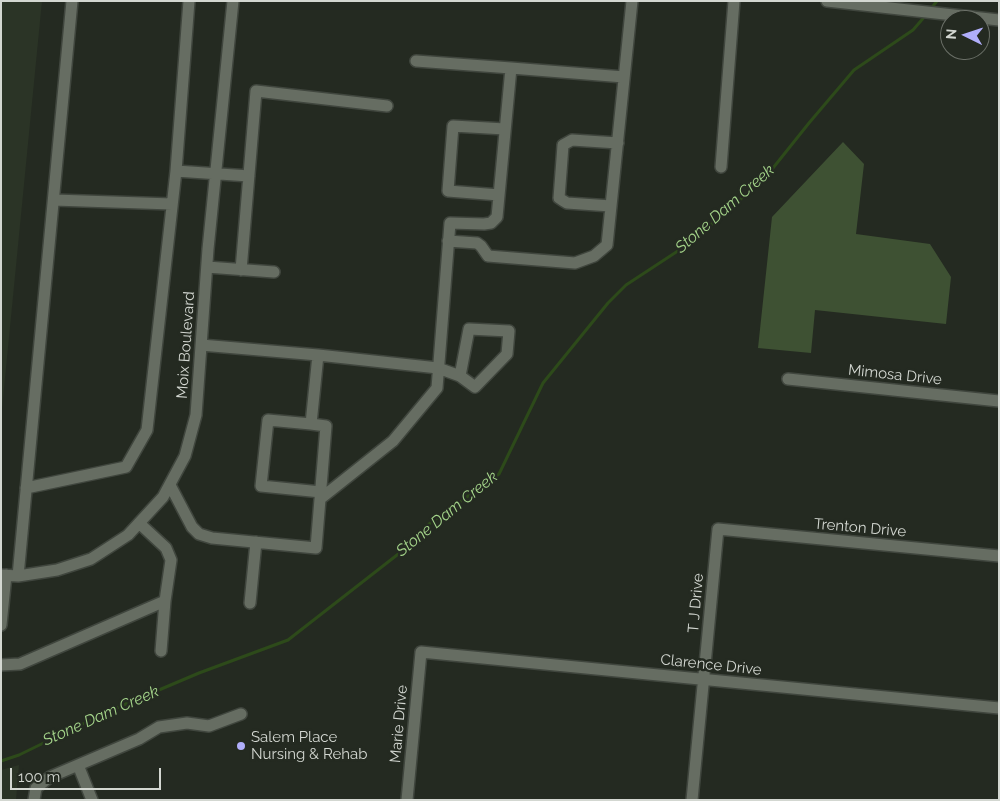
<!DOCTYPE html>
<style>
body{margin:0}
#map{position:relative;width:1000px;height:801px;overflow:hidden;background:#242a21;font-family:Raleway,sans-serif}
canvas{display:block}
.frame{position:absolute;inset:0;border:2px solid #d3d7d1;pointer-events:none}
.north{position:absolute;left:940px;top:10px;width:50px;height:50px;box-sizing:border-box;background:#242a21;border:1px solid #6a6f67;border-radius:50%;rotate:274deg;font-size:14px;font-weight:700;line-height:20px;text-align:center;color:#d3d7d1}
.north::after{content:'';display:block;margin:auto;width:18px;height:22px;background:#b0aefa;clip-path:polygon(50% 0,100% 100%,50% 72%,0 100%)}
.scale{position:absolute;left:10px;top:768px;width:151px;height:22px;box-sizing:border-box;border:2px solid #d3d7d1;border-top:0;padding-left:6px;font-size:15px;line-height:18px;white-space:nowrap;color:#d3d7d1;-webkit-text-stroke:4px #242a21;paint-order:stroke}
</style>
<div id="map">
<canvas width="1000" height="801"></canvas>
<div class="frame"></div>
<div class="north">N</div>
<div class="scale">100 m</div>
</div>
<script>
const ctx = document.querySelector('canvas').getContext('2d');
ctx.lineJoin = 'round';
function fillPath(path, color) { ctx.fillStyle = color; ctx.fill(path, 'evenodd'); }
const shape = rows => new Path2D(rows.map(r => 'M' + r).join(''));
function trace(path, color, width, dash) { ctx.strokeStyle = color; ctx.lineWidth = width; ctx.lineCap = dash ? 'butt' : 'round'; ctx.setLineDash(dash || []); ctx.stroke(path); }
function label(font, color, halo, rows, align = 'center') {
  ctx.font = font + ' Raleway,sans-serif'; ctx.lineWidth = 5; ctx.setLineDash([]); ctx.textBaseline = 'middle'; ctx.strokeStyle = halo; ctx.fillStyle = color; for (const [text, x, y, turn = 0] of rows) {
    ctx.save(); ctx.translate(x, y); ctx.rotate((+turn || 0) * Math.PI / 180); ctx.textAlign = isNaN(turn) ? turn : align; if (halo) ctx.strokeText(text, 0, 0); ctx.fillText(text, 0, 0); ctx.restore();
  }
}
fillPath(shape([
 [1,1,42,1,1,419],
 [19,765,16,800,1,800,1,770]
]), '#2b3426');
fillPath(shape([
 [843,142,864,164,856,234,930,244,951,277,946,324,815,310,811,353,758,348,772,217]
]), '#3e5133');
trace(shape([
 [930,10,937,1],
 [1,761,19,755,107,712,199,673,288,640,406,548,429,524,499,474,543,383,608,303,626,285,690,243,744,196,769,173,809,123,854,70,913,30,926,15]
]), '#2d4a1a', 3);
const minor = shape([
 [827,1,999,20],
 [416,61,511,68],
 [721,167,734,1],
 [176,171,249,176],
 [499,195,448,191,453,126,505,129],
 [54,200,172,204],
 [611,206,567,203,562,200,559,198,562,159,563,145,572,140,618,143],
 [448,241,477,243,481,246,488,256,575,263,594,256,607,245,632,1],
 [207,267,274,272],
 [241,270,256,91,387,106],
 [318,355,438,368,460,376,475,387,507,354,509,331,469,329,460,376],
 [788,379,999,401],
 [311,424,268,420,261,486,321,492],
 [170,485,192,527,199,534,212,538,316,548,326,426,311,424,318,355,201,345],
 [26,488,126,467,147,430,176,171,189,1],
 [320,499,393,441,437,388,450,223,484,224,491,223,497,217,511,68,624,77],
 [1,575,18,576,57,570,91,559,128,535,163,497,185,456,196,415,208,249,233,1],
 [18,576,72,1],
 [250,603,256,542],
 [1,625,6,575],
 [161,651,165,601],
 [1,665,20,664,165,601,171,560,166,548,139,523],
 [78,765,92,800],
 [34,800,36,788,50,777,139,739,159,727,187,723,209,726,241,714],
 [407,800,421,652,999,708],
 [692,800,718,529,999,556]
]);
trace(minor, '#40463e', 14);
trace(minor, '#666d62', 11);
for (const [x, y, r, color] of [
 [241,746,5,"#b0aefa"]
]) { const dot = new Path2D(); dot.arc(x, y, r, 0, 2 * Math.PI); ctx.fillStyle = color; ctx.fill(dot); trace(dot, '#242a21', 2); }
label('15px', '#d3d7d1', '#242a21', [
 ["Moix Boulevard",186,345,-86],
 ["Mimosa Drive",895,375,6],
 ["Trenton Drive",860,528,5],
 ["T J Drive",696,603,-85],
 ["Clarence Drive",711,665,6],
 ["Marie Drive",399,724,-85]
]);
label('15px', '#d3d7d1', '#242a21', [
 ["Salem Place",251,737],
 ["Nursing & Rehab",251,754]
], 'left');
label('italic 16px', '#a4d48a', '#242a21', [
 ["Stone Dam Creek",725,209,-41],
 ["Stone Dam Creek",447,514,-39],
 ["Stone Dam Creek",101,716,-24]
]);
</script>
